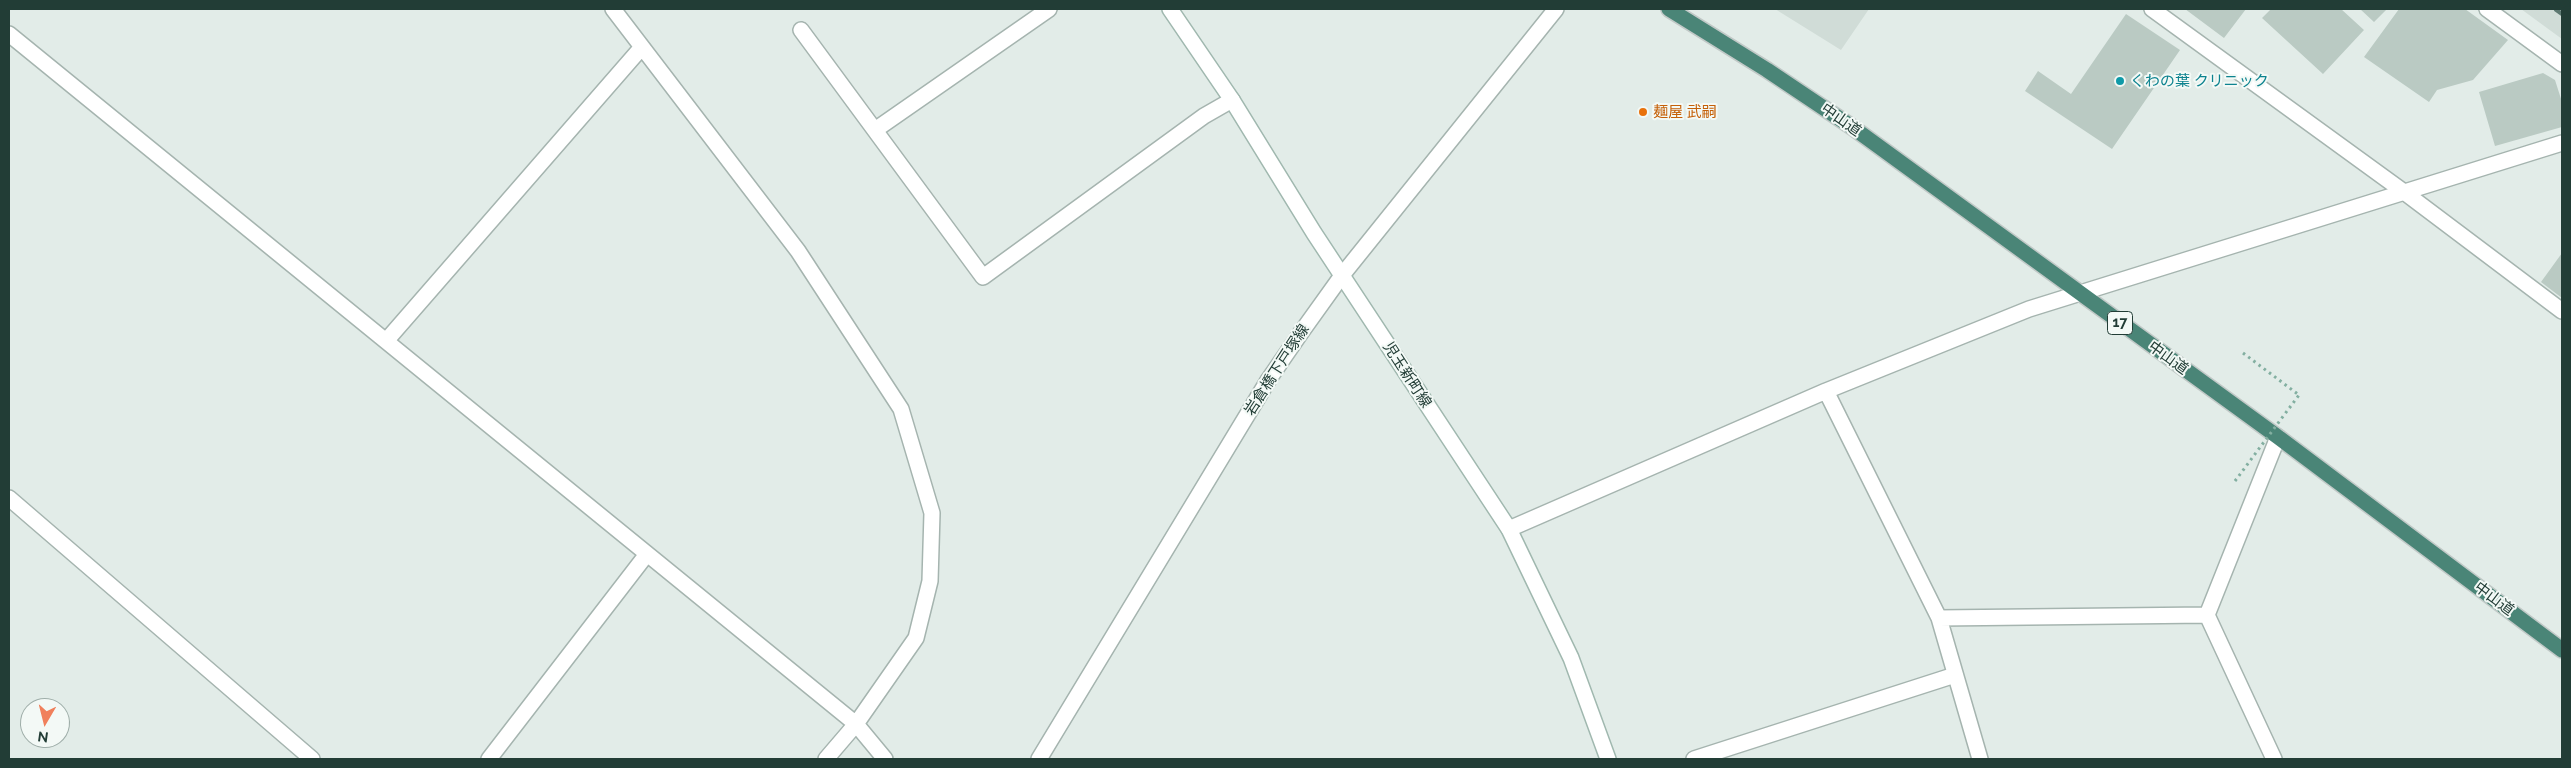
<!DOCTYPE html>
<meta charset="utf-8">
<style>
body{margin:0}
#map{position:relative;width:2571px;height:768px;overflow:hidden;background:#e2ece8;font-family:Raleway,sans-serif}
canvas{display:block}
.frame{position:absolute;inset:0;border:10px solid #223d36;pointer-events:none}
.north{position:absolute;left:20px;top:698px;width:50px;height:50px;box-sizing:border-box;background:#f3f9f6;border:1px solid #9faea9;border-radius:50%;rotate:188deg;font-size:14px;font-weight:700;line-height:20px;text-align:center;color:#223d36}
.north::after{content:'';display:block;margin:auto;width:18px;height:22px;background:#f0805c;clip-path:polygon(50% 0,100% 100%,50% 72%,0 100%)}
</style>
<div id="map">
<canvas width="2571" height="768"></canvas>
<div class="frame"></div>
<div class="north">N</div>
</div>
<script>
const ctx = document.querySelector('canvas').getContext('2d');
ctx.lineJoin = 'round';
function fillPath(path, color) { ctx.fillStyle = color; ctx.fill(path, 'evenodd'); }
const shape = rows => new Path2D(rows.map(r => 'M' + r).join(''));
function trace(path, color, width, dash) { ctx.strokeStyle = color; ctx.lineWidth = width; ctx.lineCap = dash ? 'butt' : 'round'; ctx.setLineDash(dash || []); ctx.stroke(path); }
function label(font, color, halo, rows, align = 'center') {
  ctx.font = font + ' Raleway,"Noto Sans JP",sans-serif'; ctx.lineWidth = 4; ctx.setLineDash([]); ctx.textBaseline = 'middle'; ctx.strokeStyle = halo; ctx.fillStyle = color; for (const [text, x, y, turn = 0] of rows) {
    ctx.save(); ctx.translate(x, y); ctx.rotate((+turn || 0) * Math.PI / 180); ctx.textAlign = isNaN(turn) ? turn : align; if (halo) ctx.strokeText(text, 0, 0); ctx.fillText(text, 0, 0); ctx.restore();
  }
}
fillPath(shape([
 [1775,9,1869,9,1841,50],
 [2521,9,2562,9,2562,39]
]), '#d0dcd7');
fillPath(shape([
 [2185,9,2246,9,2224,38],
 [2271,9,2341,9,2364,30,2323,74,2262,18],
 [2360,9,2387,9,2374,22],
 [2399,9,2465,9,2508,40,2473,80,2437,90,2429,102,2364,57],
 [2126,14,2180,50,2112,149,2025,91,2038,71,2071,94],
 [2543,73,2555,80,2562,102,2562,127,2495,146,2479,92],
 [2562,253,2562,298,2541,282]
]), '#bacac3');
const service = shape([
 [613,9,798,251,901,409,932,513,930,581,916,638,856,724,826,759],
 [2152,9,2404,192,2562,311],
 [9,34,856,724,885,759],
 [386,341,642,47],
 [9,498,312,759],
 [489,759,647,554],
 [1694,759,1955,675]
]);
const minor = shape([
 [2487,9,2562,64],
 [801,30,983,277,1204,116,1232,100],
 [875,130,1049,9],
 [1826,391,1939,618,1980,759],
 [1509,529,1826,391,2029,309,2562,143],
 [2207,615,2274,759],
 [1939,618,2207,615,2278,437]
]);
const tertiary = shape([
 [1039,759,1269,379,1300,334,1343,274,1556,9]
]);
const secondary = shape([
 [1170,9,1232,100,1314,233,1509,529,1571,658,1608,759]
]);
const trunk = shape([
 [1669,9,1767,70,1852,127,2278,437,2562,650]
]);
trace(service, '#a5b4af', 18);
trace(minor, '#a5b4af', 18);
trace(tertiary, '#a5b4af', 18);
trace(secondary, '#a0b8af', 18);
trace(trunk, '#c1c9c7', 18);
trace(shape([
 [2243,353,2299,395]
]), '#83afa1', 3, [2.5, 4]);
trace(service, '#fff', 15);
trace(minor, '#fff', 15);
trace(tertiary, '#fff', 15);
trace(secondary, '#fff', 15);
trace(trunk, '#4a8577', 15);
trace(shape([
 [2555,9,2562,14]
]), '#5d7871', 4, [10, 5]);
trace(shape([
 [2235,481,2299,395]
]), '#83afa1', 3, [2.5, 4]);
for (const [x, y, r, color] of [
 [2120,81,5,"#0f9aa8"],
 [1643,112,5,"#e8710a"]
]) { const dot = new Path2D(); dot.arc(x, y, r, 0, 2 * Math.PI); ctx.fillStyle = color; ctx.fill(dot); trace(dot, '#f3f9f6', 2); }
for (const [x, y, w] of [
 [2120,323,25]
]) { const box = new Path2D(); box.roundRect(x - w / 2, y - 11.5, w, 23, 4); ctx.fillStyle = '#f3f9f6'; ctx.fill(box); trace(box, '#223d36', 1); }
label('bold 14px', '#223d36', null, [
 ["17",2120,323]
]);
label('15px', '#0d838f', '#f3f9f6', [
 ["くわの葉 クリニック",2130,81]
], 'left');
label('15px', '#c56008', '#f3f9f6', [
 ["麺屋 武嗣",1653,112]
], 'left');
label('15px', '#223d36', '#f3f9f6', [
 ["中山道",1841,120,35],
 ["中山道",2168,358,36],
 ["岩倉橋下戸塚線",1277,370,-57],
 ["児玉新町線",1407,375,57],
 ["中山道",2494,599,37]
]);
</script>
